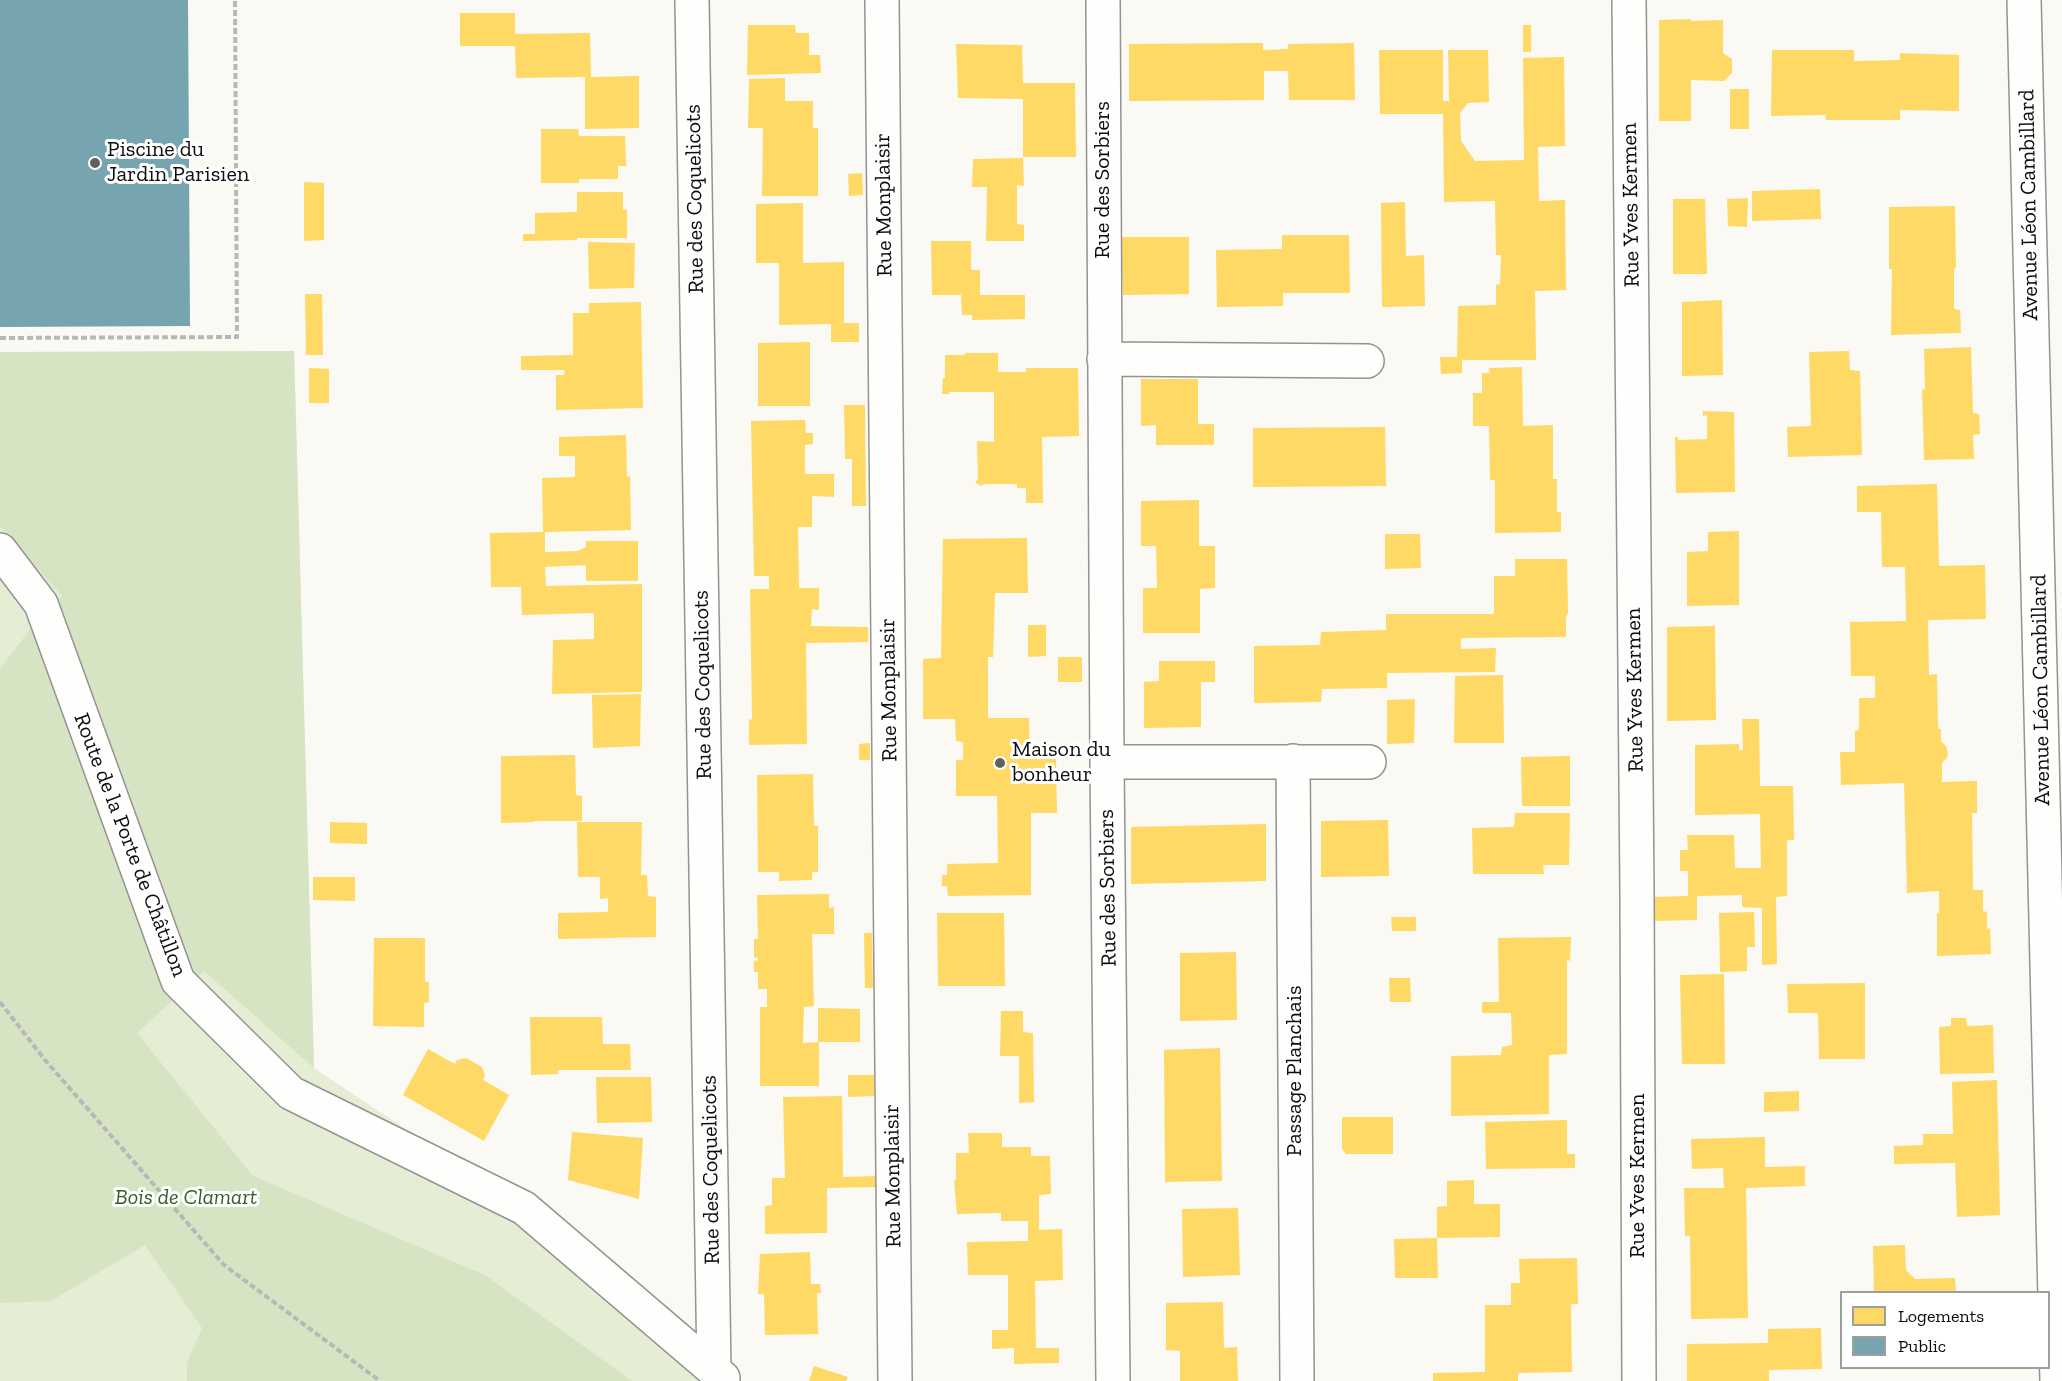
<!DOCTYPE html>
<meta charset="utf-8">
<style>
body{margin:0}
#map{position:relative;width:2062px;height:1381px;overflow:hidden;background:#faf9f3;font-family:"Zilla Slab",serif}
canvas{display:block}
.legend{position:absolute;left:1840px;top:1291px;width:210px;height:78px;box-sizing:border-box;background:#fff;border:2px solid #9e9e9e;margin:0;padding:8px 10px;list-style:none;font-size:18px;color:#0d0d0d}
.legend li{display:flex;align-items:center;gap:12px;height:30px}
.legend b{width:30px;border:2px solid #9e9e9e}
</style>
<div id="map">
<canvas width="2062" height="1381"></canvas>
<ul class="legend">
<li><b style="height:16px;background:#ffd966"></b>Logements</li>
<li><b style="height:16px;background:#76a5af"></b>Public</li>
</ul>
</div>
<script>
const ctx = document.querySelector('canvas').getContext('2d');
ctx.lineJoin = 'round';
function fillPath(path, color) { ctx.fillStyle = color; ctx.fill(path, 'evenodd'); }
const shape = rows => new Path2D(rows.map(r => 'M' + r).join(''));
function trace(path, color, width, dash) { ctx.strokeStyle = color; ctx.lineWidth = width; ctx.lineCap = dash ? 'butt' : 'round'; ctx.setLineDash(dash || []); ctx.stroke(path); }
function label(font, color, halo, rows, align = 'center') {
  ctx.font = font + ' "Zilla Slab",serif'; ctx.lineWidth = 6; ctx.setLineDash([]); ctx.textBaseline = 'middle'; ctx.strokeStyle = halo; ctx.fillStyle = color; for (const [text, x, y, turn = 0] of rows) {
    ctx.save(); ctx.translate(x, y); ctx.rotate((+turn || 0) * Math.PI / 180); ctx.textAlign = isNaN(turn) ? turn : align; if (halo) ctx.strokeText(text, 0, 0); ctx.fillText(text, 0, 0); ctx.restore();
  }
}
fillPath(shape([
 [294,351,314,1068,524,1208,721,1381,0,1381,0,352]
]), '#e5edd5');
fillPath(shape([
 [294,351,314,1068,204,971,137,1033,253,1176,485,1275,632,1381,187,1381,187,1363,202,1328,145,1245,51,1301,0,1303,0,669,31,628,62,596,0,526,0,352]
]), '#d6e4c4');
fillPath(shape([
 [460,13,515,13,515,34,590,33,591,77,639,76,639,128,585,129,585,77,516,78,515,46,460,46],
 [1691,19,1691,21,1723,20,1723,53,1732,59,1732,73,1724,81,1691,80,1691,121,1659,121,1659,20],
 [748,25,795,25,796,33,809,33,809,55,820,55,821,73,747,75],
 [1523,25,1531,25,1531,52,1523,52],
 [1263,43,1263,50,1288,49,1288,44,1354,43,1355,100,1289,100,1288,71,1264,71,1264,100,1129,101,1129,44],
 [956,44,1022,45,1023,83,1075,83,1076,157,1023,157,1023,99,958,98],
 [1379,50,1443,50,1443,101,1449,101,1448,50,1488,50,1489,102,1468,103,1460,113,1461,141,1475,161,1524,160,1523,58,1564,57,1565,146,1538,147,1539,201,1565,200,1566,290,1535,291,1536,360,1462,360,1462,373,1441,374,1440,357,1457,357,1458,306,1496,305,1496,285,1500,284,1501,255,1496,255,1495,201,1444,202,1443,114,1380,114],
 [1772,50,1854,50,1854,61,1900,60,1900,53,1959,55,1959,111,1900,110,1900,120,1826,120,1826,115,1771,116],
 [785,78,785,101,813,101,813,128,818,128,818,196,762,196,763,128,748,128,749,79],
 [1730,89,1749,89,1749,129,1730,129],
 [541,129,578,129,579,136,625,136,626,166,618,166,618,179,579,179,579,183,541,183],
 [1023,158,1024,186,1017,185,1017,224,1024,225,1024,241,986,241,987,187,972,187,973,159],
 [862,173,863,195,849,196,848,174],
 [304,182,324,183,324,240,304,241],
 [1820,189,1821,219,1752,221,1752,191],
 [577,192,623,192,623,210,627,210,627,238,577,238,577,240,523,241,523,234,535,234,535,213,577,212],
 [1748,198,1747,227,1728,226,1727,199],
 [1673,199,1705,199,1707,274,1673,274],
 [1405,202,1406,256,1424,255,1425,306,1382,307,1381,203],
 [803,203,803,263,844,262,844,323,859,323,859,342,831,342,831,324,779,325,779,263,756,263,756,204],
 [1955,206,1956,269,1954,268,1954,309,1960,310,1961,333,1891,335,1892,269,1889,269,1889,207],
 [1282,235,1349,235,1350,293,1283,293,1283,306,1217,307,1216,250,1282,249],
 [1121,237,1189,237,1189,294,1123,295],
 [931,241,971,241,971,270,980,270,980,295,1025,295,1025,319,972,320,972,315,962,315,961,295,932,295],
 [588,242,635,243,634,288,589,289],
 [305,294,322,294,323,355,306,355],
 [1722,300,1723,375,1682,376,1682,302],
 [641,302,643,408,556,410,556,375,564,375,565,370,521,370,521,356,573,355,573,313,589,313,589,303],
 [810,342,810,406,758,406,758,343],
 [1971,347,1973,413,1979,414,1980,434,1973,435,1974,459,1924,460,1922,390,1925,389,1924,349],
 [1849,351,1850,370,1860,371,1862,455,1788,457,1787,427,1811,426,1809,352],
 [965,353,998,353,998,372,1026,372,1026,368,1078,368,1079,436,1042,437,1043,503,1026,503,1026,488,1017,488,1017,484,984,484,981,486,975,482,978,479,977,441,994,442,994,392,949,392,949,394,942,394,943,378,945,378,945,355,965,355],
 [1522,367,1523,426,1553,425,1553,479,1557,479,1557,512,1561,512,1561,532,1495,533,1495,480,1490,480,1489,426,1473,426,1473,393,1482,393,1482,373,1490,373,1489,368],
 [309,368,329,369,329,403,309,403],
 [1141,379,1198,379,1198,424,1214,424,1214,445,1156,445,1156,425,1141,426],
 [844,405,865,405,866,506,852,506,852,459,845,459],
 [1703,411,1734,412,1735,492,1676,493,1675,437,1678,437,1678,440,1707,439,1707,415,1703,416],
 [805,420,806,433,813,433,813,444,805,445,805,474,834,474,834,497,812,496,812,527,798,527,799,588,819,588,819,610,812,609,811,626,868,627,868,642,806,643,807,744,749,745,749,719,752,720,750,589,769,589,769,576,754,576,751,421],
 [1385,427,1386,486,1253,487,1253,428],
 [626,435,627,477,630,476,631,530,545,532,545,552,578,551,586,547,586,541,638,541,638,581,586,581,586,565,545,567,546,586,642,584,642,692,552,694,553,640,594,639,594,613,522,615,521,587,491,587,490,533,543,532,542,478,575,477,575,456,559,456,559,437],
 [1937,484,1939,566,1985,565,1986,619,1928,620,1929,675,1937,674,1938,729,1941,729,1941,741,1946,746,1948,753,1947,758,1942,763,1942,782,1977,781,1977,813,1972,813,1973,890,1983,890,1983,911,1987,912,1987,929,1990,928,1991,954,1937,956,1937,913,1939,913,1939,891,1907,893,1904,783,1841,785,1840,752,1855,752,1855,731,1859,730,1859,698,1875,698,1875,676,1851,676,1850,622,1906,621,1905,567,1882,567,1881,512,1857,512,1857,486],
 [1199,500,1199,546,1215,546,1215,588,1200,589,1200,633,1143,633,1143,588,1157,588,1156,546,1141,546,1141,501],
 [1739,531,1739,605,1687,606,1687,552,1708,551,1708,532],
 [1385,534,1420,534,1421,568,1385,569],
 [1027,538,1028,593,995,593,993,657,988,657,988,718,1029,718,1030,759,1056,759,1057,813,1031,813,1031,895,948,896,947,886,942,886,942,875,947,875,947,864,998,863,997,796,956,796,956,760,963,760,963,742,956,741,955,719,923,719,923,659,941,658,943,539],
 [1515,559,1567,559,1568,613,1566,617,1566,637,1461,638,1461,649,1496,648,1495,672,1387,673,1387,688,1322,689,1321,702,1254,703,1254,646,1320,645,1321,632,1386,630,1386,614,1494,614,1494,576,1515,576],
 [1028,625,1046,625,1046,656,1028,657],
 [1715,626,1716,720,1667,721,1667,627],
 [1058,657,1082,657,1082,682,1058,682],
 [1159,661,1215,661,1215,682,1201,682,1201,727,1144,728,1144,682,1159,681],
 [1503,675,1504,743,1454,743,1455,676],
 [641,694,640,746,593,748,592,695],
 [1415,699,1414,743,1387,744,1387,700],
 [1742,719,1759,719,1760,786,1793,786,1794,840,1787,840,1787,896,1776,897,1777,964,1762,965,1762,908,1742,907,1742,895,1697,896,1697,920,1654,921,1654,897,1688,896,1688,871,1680,871,1680,850,1688,850,1687,835,1734,835,1735,868,1761,868,1760,814,1695,815,1695,745,1739,744,1739,750,1743,750],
 [870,743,870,760,859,760,859,744],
 [575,755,576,795,582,796,582,821,534,821,534,822,501,823,501,756],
 [1570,756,1570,806,1522,806,1521,757],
 [813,774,814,826,818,826,818,872,812,872,812,880,779,881,779,872,758,872,757,775],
 [1515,813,1570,813,1569,865,1543,865,1544,874,1473,874,1472,828,1514,827],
 [1388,820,1389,876,1321,877,1321,821],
 [330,822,367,823,367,844,330,843],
 [577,822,642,822,641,875,647,875,648,896,656,897,656,937,558,939,558,913,608,912,608,898,600,899,600,877,578,877],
 [1266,824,1266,881,1131,884,1131,827],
 [313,877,355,877,355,901,313,900],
 [829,894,829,908,834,907,834,934,812,934,814,1006,804,1007,803,1043,819,1042,819,1086,760,1086,760,1007,767,1007,767,989,758,989,758,972,754,972,754,961,758,960,758,957,754,958,754,939,758,939,757,895],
 [1754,912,1755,947,1747,947,1747,971,1720,972,1719,913],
 [937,913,1004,913,1005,986,938,986],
 [1391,917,1416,917,1416,931,1392,931],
 [864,933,872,933,873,988,865,988],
 [1571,937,1570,961,1567,960,1567,1054,1549,1055,1549,1114,1451,1116,1451,1056,1501,1055,1502,1047,1512,1045,1511,1013,1482,1013,1482,1002,1499,1002,1498,938],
 [374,938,425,938,425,982,429,982,429,1002,424,1003,424,1027,373,1026],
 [1236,952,1237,1020,1180,1021,1180,953],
 [1724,974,1725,1064,1682,1064,1680,975],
 [1389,978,1410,978,1411,1002,1390,1002],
 [1865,983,1865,1059,1819,1059,1818,1013,1788,1013,1787,984],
 [818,1008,860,1009,860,1042,818,1042],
 [1001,1011,1023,1011,1023,1032,1033,1033,1034,1102,1019,1103,1019,1056,1000,1056],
 [530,1017,602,1017,603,1044,630,1044,631,1070,558,1070,558,1074,531,1075],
 [1951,1018,1966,1018,1967,1026,1993,1025,1994,1073,1940,1074,1939,1027,1951,1026],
 [1220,1048,1222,1181,1165,1182,1164,1050],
 [428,1049,455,1064,457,1060,466,1058,482,1067,485,1076,483,1080,509,1095,484,1141,403,1095],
 [848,1075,874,1075,874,1096,848,1097],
 [596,1077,651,1077,652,1122,597,1123],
 [1997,1080,2000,1215,1957,1217,1955,1163,1894,1164,1894,1146,1923,1145,1923,1134,1953,1134,1952,1082],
 [1799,1091,1799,1111,1764,1112,1764,1092],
 [842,1096,843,1177,875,1176,876,1187,827,1188,827,1233,765,1234,765,1206,772,1205,772,1178,785,1178,783,1097],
 [1342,1117,1393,1117,1393,1154,1346,1154,1342,1149],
 [1567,1120,1567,1154,1575,1154,1575,1168,1486,1169,1485,1122],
 [572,1132,643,1138,639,1199,568,1180],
 [968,1133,1002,1133,1002,1147,1031,1147,1031,1156,1050,1156,1051,1194,1039,1195,1039,1230,1062,1229,1063,1280,1035,1281,1036,1348,1059,1348,1059,1363,1014,1364,1014,1348,992,1349,992,1330,1008,1330,1008,1275,968,1275,967,1242,1028,1241,1028,1221,1001,1221,1001,1213,957,1214,954,1180,956,1180,956,1153,969,1153],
 [1765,1137,1765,1167,1805,1166,1805,1186,1746,1188,1748,1318,1691,1319,1690,1236,1685,1236,1684,1188,1724,1188,1723,1168,1692,1169,1691,1139],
 [1474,1180,1474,1204,1500,1204,1500,1237,1437,1238,1437,1207,1447,1206,1447,1181],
 [1238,1208,1240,1275,1183,1277,1182,1209],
 [1437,1238,1438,1278,1395,1278,1394,1239],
 [1905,1245,1906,1270,1915,1279,1955,1278,1956,1292,1874,1292,1873,1246],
 [810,1252,811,1284,820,1284,821,1293,817,1293,818,1334,765,1335,764,1294,758,1294,760,1254],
 [1577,1258,1578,1304,1571,1304,1572,1372,1518,1373,1518,1381,1433,1381,1433,1373,1485,1372,1485,1305,1511,1305,1511,1283,1520,1283,1519,1259],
 [1223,1302,1224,1348,1237,1347,1238,1381,1180,1381,1180,1351,1166,1350,1166,1303],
 [1821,1328,1822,1369,1769,1370,1769,1381,1687,1381,1687,1344,1768,1343,1768,1329],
 [814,1366,848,1377,846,1381,809,1381]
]), '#ffd966');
fillPath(shape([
 [0,0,188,0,190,326,0,327]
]), '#76a5af');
const minor = shape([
 [692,0,714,1369],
 [882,0,895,1381],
 [1103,0,1107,762,1113,1381],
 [1629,0,1637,891,1639,1381],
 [2024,0,2057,1381],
 [1104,359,1367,361],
 [0,550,41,604,178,981,291,1093,524,1208,723,1378],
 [1293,761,1297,1381],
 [1107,762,1369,762]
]);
trace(minor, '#949391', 36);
trace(shape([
 [0,338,237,337,235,0],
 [0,1002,45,1060,224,1265,380,1381]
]), '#b8b8b7', 4, [6, 3]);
trace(minor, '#fefefd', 33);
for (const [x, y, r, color] of [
 [95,163,6,"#60605e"],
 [1000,763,6,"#60605e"]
]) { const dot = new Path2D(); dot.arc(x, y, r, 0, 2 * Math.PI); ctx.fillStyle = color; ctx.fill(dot); trace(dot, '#fff', 2); }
label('22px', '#0d0d0d', '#fff', [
 ["Piscine du",107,150],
 ["Jardin Parisien",107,175],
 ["Maison du",1012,750],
 ["bonheur",1012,775]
], 'left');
label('22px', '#0d0d0d', '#fff', [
 ["Rue des Sorbiers",1103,180,-90],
 ["Rue des Coquelicots",695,199,-91],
 ["Rue Monplaisir",884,205,-91],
 ["Rue Yves Kermen",1631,205,-91],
 ["Avenue Léon Cambillard",2029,205,-91],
 ["Rue des Coquelicots",703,685,-91],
 ["Rue Monplaisir",889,690,-91],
 ["Rue Yves Kermen",1635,690,-91],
 ["Avenue Léon Cambillard",2041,690,-91],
 ["Route de la Porte de Châtillon",130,845,69],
 ["Rue des Sorbiers",1108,888,-91],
 ["Passage Planchais",1295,1071,-90],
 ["Rue des Coquelicots",711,1170,-91],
 ["Rue Monplaisir",893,1176,-91],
 ["Rue Yves Kermen",1638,1176,-90]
]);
label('italic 22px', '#345d25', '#fff', [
 ["Bois de Clamart",186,1198]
]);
</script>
